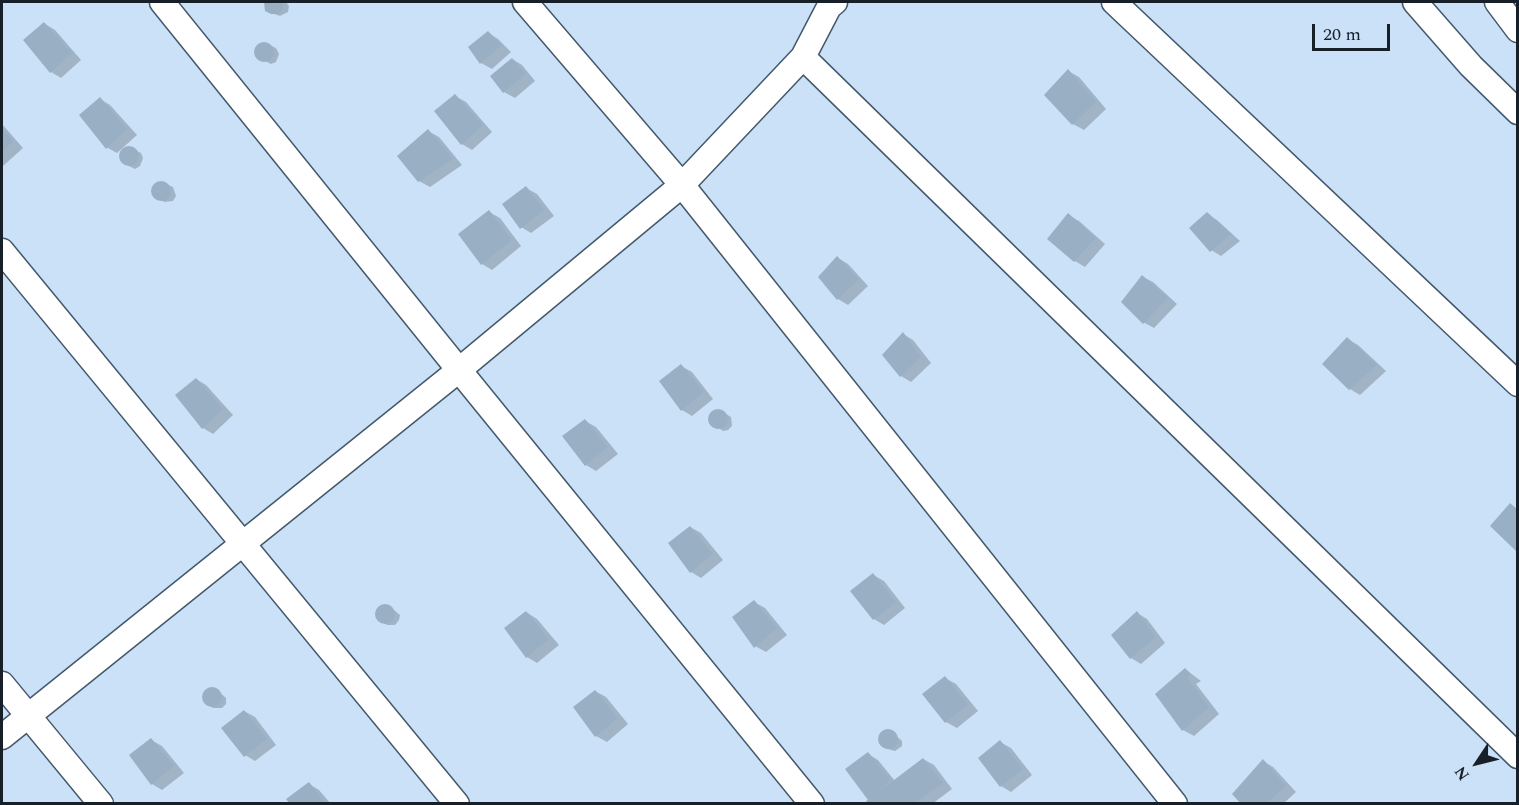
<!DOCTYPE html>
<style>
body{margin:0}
#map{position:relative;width:1519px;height:805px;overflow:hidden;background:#cae1f8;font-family:Spectral,serif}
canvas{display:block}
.frame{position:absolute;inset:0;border:3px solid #171f28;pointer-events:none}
.north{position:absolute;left:1447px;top:733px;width:60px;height:60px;-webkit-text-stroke:4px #cae1f8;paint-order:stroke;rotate:235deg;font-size:16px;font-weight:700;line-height:24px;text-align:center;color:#171f28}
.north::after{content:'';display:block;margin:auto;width:21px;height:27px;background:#171f28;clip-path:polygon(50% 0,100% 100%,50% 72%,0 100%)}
.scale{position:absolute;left:1312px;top:24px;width:78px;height:27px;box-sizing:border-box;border:3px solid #171f28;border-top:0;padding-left:8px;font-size:18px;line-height:21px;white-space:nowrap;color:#171f28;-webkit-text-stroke:4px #cae1f8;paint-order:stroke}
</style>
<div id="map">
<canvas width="1519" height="805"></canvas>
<div class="frame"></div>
<div class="north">N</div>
<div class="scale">20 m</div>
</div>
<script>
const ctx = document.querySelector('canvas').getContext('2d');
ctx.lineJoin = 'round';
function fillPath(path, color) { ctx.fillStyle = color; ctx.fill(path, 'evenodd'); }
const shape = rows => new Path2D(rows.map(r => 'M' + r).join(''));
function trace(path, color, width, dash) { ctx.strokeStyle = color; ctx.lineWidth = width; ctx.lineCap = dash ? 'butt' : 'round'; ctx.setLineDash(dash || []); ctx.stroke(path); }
fillPath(shape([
 [266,2,286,2,289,6,288,12,280,16,272,13,265,4],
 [45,24,55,30,81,60,61,78,51,72,25,40],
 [488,33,498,39,511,52,492,69,481,63,470,47],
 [265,43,276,48,279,54,276,62,271,64,257,57,255,52,260,44],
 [512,59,522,65,535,81,515,98,504,92,492,77],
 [1068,71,1079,77,1106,109,1084,130,1073,124,1046,95],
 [455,96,466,102,492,132,472,150,462,144,436,112],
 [100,99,110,105,137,135,117,153,106,147],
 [2,124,23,148,3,166,2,165],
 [428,131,439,137,462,165,430,187,419,181],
 [129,147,141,153,143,158,140,166,135,169,121,162,120,157,124,149],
 [162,182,173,187,176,196,173,201,164,202,152,193,153,188,156,183],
 [526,188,537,194,554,216,531,233,521,227],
 [489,212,500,218,521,246,492,270,482,264],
 [1207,214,1217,220,1240,241,1221,256,1211,250],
 [1068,215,1079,221,1105,244,1085,267,1075,261,1049,238],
 [838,258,848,264,868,286,848,305,838,299],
 [1143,277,1153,282,1177,304,1154,328,1143,322],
 [903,334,913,340,931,363,911,382,901,376],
 [1347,339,1358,345,1386,371,1360,395,1350,389,1324,364],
 [681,366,692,372,713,399,692,416,682,410],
 [196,379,206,385,233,415,213,434,203,428],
 [721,411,731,417,732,426,728,430,723,431,710,422,709,417,712,412],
 [585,421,596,427,618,454,596,471,586,465,564,437],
 [690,527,701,533,723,560,701,578,691,572],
 [873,575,884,581,905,608,884,625,874,619],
 [754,602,765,608,787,635,766,652,755,646],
 [388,605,400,615,399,620,395,625,387,625,377,617,376,611,380,607],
 [526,612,537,619,559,645,537,663,527,657],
 [1137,613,1147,619,1165,643,1141,664,1131,658],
 [1185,669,1201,681,1196,684,1219,714,1194,736,1183,730,1157,694],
 [945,678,956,684,978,711,957,728,946,722],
 [209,688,215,688,226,698,226,704,222,708,213,708,204,701,203,695],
 [595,691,606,697,628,724,607,742,596,736,575,707],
 [244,711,255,717,276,745,255,761,245,755],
 [885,731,891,731,902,741,902,746,895,751,884,748,879,740,880,734],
 [151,740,162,746,184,773,162,790,152,784,131,756],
 [1000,742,1011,748,1032,775,1011,792,1001,786],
 [868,754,878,760,895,781,923,759,934,765,952,789,932,804,870,804],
 [1263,761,1273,767,1296,792,1283,804,1243,804],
 [309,784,319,790,331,804,291,804]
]), '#0003');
fillPath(shape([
 [264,2,284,2,283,9,278,14,271,14,265,11],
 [44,22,72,53,50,73,23,40],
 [488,31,502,45,480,64,468,47],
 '254 52a10 10 0 1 1 20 0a10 10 0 1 1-20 0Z',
 [512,58,526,74,503,93,490,76],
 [1068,69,1096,102,1072,125,1044,95],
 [455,94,483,125,461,145,434,111],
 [100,97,127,129,106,149,79,115],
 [2,128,13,141,2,152],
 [428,129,453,159,418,182,397,156],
 '119 156a10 10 0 1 1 20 0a10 10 0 1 1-20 0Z',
 '151 191a10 10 0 1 1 20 0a10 10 0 1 1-20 0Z',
 [526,186,544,210,520,229,502,204],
 [489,210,512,240,481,265,458,234],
 [1207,212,1231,234,1210,252,1189,228],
 [1068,213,1096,238,1074,262,1047,239],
 [837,256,859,279,837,300,818,277],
 [1142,275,1168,298,1143,324,1121,302],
 [903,332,921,357,900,377,882,355],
 [1347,337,1377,365,1349,390,1322,364],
 [681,364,704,392,681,411,659,381],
 [196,378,223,409,202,429,175,395],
 '708 419a10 10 0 1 1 20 0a10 10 0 1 1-20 0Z',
 [585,419,608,447,585,466,562,436],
 [1510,503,1518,510,1518,553,1490,526],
 [690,526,713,554,690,573,668,543],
 [873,573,896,602,873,620,850,591],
 [754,600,777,628,754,648,732,617],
 '375 614a10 10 0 1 1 20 0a10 10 0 1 1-20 0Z',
 [526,611,549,639,526,658,504,628],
 [1137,611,1156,637,1130,659,1111,635],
 [1185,668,1191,674,1187,678,1209,707,1182,731,1155,694],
 [945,676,968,705,945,723,922,694],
 '202 697a10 10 0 1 1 20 0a10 10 0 1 1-20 0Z',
 [595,690,618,718,595,737,573,707],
 [244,710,267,739,244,757,221,728],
 '878 739a10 10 0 1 1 20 0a10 10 0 1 1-20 0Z',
 [151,738,174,766,151,785,129,755],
 [1000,740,1023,769,1000,787,978,758],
 [868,752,891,780,873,796,923,758,943,783,914,804,868,804,866,801,868,800,845,769],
 [1263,759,1286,786,1266,804,1241,804,1232,794],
 [309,782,326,804,290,804,286,799]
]), '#99afc4');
const minor = shape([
 [162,2,459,370,812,804],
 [525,2,682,185,1175,804],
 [1114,2,1518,384],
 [1415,2,1471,66,1518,112],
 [1497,2,1518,30],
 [803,57,1518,756],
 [2,251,457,804],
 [2,684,101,804],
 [2,737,459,370,682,185,803,57,829,7,835,2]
]);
trace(minor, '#44586b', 27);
trace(minor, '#fff', 24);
</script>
